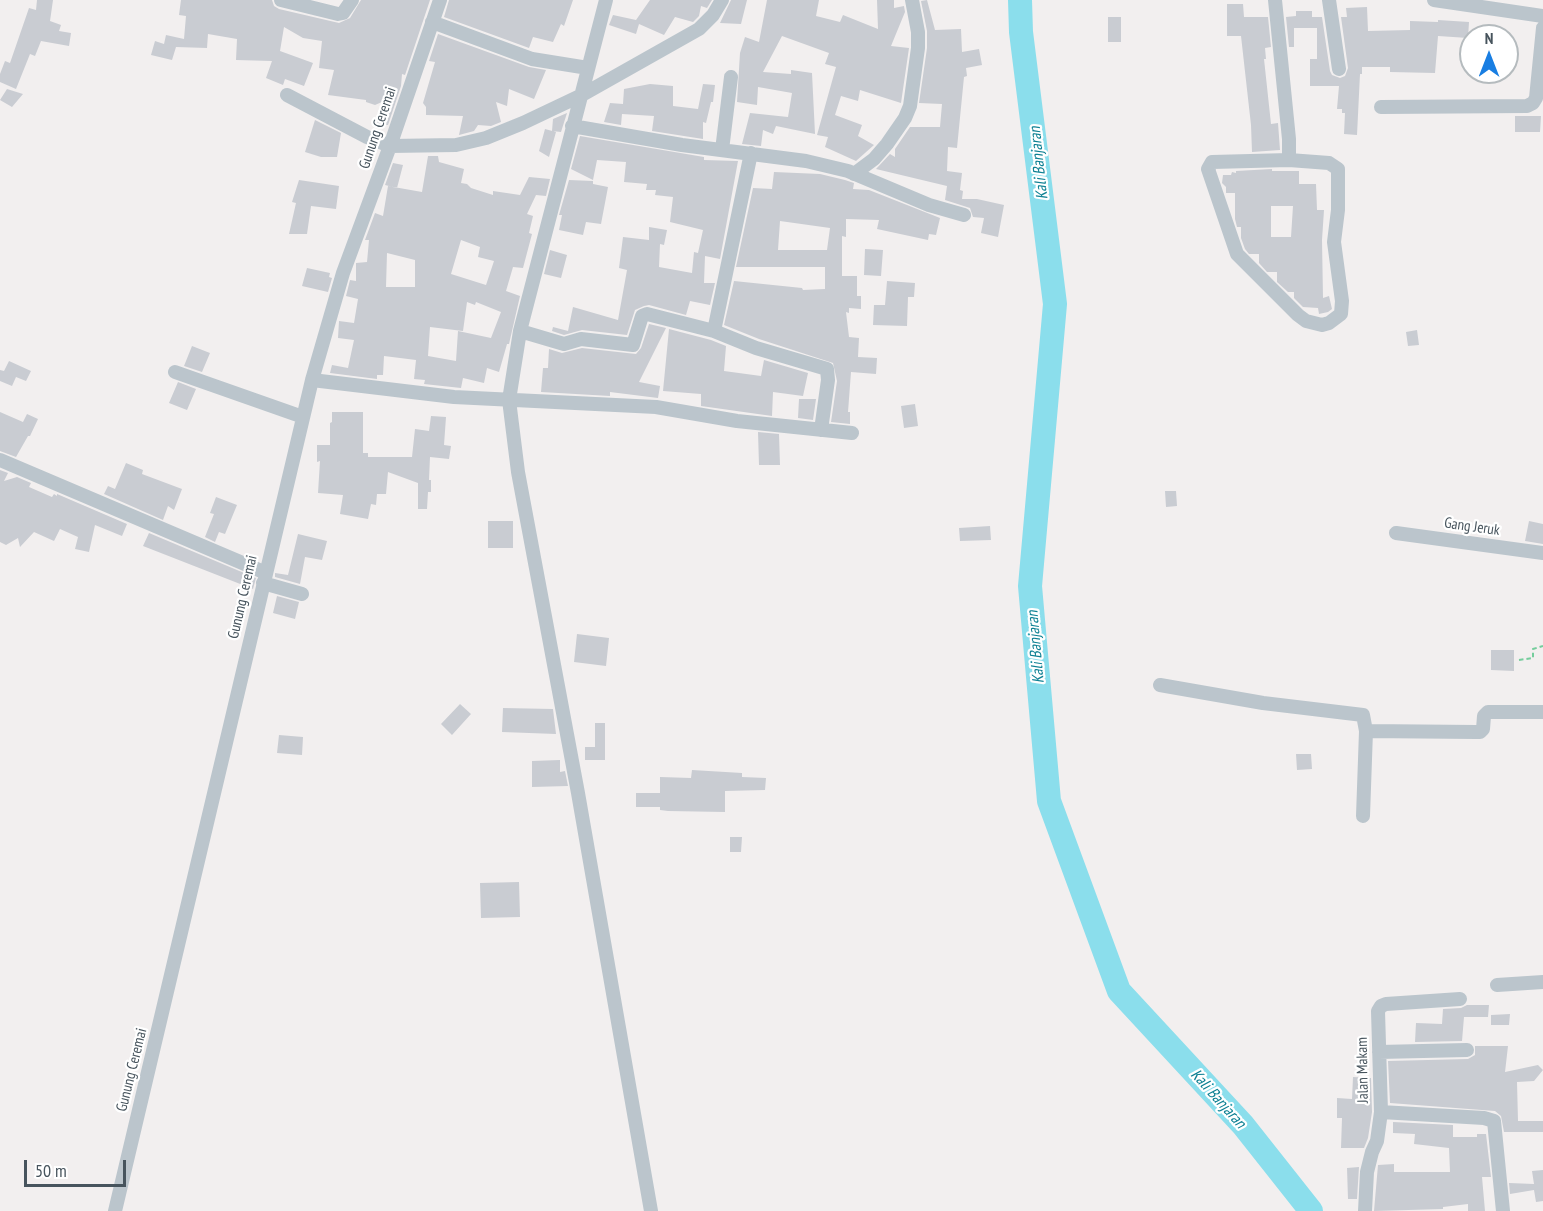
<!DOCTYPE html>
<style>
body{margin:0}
#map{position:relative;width:1543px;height:1211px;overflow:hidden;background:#f2efef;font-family:"PT Sans Narrow",sans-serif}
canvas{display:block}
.north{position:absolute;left:1459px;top:24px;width:60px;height:60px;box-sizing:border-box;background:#fff;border:2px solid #b5bbbe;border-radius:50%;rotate:0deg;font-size:16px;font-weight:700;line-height:24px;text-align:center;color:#47545d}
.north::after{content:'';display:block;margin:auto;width:21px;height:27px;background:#197ee2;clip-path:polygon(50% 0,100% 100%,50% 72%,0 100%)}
.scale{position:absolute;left:24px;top:1160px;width:102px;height:27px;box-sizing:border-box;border:3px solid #47545d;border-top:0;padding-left:8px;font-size:18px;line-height:21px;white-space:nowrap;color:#47545d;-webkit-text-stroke:4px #fff;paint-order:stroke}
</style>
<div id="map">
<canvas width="1543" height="1211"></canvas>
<div class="north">N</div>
<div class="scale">50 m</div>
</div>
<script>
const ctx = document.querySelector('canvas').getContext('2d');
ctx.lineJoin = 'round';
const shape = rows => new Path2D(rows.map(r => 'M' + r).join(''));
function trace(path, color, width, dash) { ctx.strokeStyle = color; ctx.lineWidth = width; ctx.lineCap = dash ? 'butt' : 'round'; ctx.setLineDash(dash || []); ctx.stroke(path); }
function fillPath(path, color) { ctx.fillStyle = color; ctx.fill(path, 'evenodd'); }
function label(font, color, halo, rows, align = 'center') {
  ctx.font = font + ' "PT Sans Narrow",sans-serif'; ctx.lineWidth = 4.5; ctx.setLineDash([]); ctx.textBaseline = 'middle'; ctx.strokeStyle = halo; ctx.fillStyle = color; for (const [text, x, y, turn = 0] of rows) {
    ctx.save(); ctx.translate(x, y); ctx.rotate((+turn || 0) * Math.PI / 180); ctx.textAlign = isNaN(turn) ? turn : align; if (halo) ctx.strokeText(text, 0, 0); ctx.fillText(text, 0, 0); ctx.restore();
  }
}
trace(shape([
 [1020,0,1021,32,1055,304,1030,586,1049,801,1119,991,1243,1125,1311,1211]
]), '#8bdeec', 24);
fillPath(shape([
 [37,0,53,0,50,21,61,25,59,31,71,33,69,46,41,41,35,56,30,54,16,89,0,82,0,74,5,61,10,63,29,8,36,10],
 [181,0,272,0,274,6,279,9,339,23,350,18,361,0,430,0,405,75,402,74,401,86,388,125,376,125,382,102,375,105,366,102,366,100,328,95,334,70,319,68,322,41,303,38,284,27,280,51,313,63,304,86,285,79,283,85,266,78,272,61,236,60,237,39,208,34,207,48,176,47,172,60,151,55,155,41,164,44,166,35,184,39,186,16,179,15],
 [449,0,573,0,564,26,561,24,553,42,533,37,529,48,444,17],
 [650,0,712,0,707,8,701,6,699,16,693,22,675,17,664,35,639,24,636,34,609,25,613,15,636,20],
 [731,0,747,0,741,24,720,23],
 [767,0,819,0,816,16,840,22,843,15,878,29,877,0,894,0,894,8,904,6,905,12,891,46,909,48,901,103,860,90,858,101,841,96,835,115,862,125,858,136,874,145,856,161,825,147,828,137,817,135,836,67,825,64,829,53,782,36,763,72,791,74,791,70,812,73,815,134,776,126,773,134,763,130,761,146,742,144,750,113,788,117,792,93,758,87,757,105,737,102,740,53,745,37,759,42],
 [927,0,935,30,961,29,962,52,979,49,982,65,966,68,967,76,964,77,957,148,948,147,947,171,962,173,960,190,963,191,962,199,977,199,1004,205,998,237,981,233,984,218,973,217,970,208,945,200,947,186,876,169,890,154,895,157,895,149,910,127,940,127,942,104,919,103,927,48,927,31,921,1],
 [1227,4,1243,4,1244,17,1268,17,1271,47,1265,48,1266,59,1264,59,1271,124,1278,123,1280,150,1252,152,1251,125,1241,36,1227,36],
 [1367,7,1368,31,1410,30,1410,21,1438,22,1438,20,1469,22,1468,38,1438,36,1435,73,1390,72,1390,67,1362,67,1362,74,1360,74,1357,135,1344,134,1345,113,1342,113,1342,109,1337,109,1339,86,1310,86,1310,59,1317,59,1317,28,1294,28,1294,47,1289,47,1286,17,1296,16,1296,11,1312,11,1312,17,1322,17,1330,71,1332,75,1340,78,1345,76,1348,68,1341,17,1347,17,1346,8],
 [1108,17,1121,17,1121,42,1108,42],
 [438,34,529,67,546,70,534,99,509,89,507,106,496,102,501,122,491,126,478,125,474,131,459,135,463,116,426,115,426,107,423,103,435,62,429,61],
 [650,84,673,86,673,106,698,109,703,84,715,85,713,102,711,102,706,123,703,122,703,139,652,131,654,116,622,114,621,125,604,122,610,103,623,104,624,89],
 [7,89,23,94,12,107,0,100],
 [567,113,561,132,552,131,553,119],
 [1515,116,1541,116,1540,132,1515,132],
 [315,120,341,133,337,157,321,157,305,152],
 [545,129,556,132,549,157,539,151],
 [580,136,704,157,704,160,738,161,720,259,705,256,704,283,715,283,710,305,690,301,686,315,649,305,644,306,635,310,627,335,582,330,564,335,552,331,553,327,568,331,573,307,618,320,627,270,619,268,623,237,649,240,649,227,667,230,664,245,660,244,659,267,692,273,694,252,698,253,703,230,670,222,673,197,655,195,656,190,646,190,647,184,624,182,626,162,597,160,593,180,571,169],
 [428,156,438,156,439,162,464,169,461,183,467,184,471,188,493,195,493,191,520,195,529,177,550,179,546,196,536,195,527,214,533,216,529,233,532,234,523,268,513,267,506,291,520,296,509,344,507,344,499,372,487,368,484,383,463,378,461,388,424,384,425,380,414,379,416,360,384,356,383,375,377,375,377,379,330,373,332,365,348,368,354,340,338,338,339,321,354,323,358,299,346,296,350,280,356,281,356,263,367,262,369,240,365,240,375,213,383,216,388,186,422,192],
 [461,240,480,247,478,257,494,261,486,285,451,274],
 [387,253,415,260,415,287,386,287],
 [467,302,475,305,476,302,501,312,491,338,458,331,456,361,428,356,430,327,463,331],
 [393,163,403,165,397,188,385,185],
 [1272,169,1272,171,1299,171,1299,184,1316,184,1317,210,1324,210,1322,240,1323,298,1329,296,1332,309,1328,312,1319,314,1318,308,1303,307,1294,298,1294,292,1288,292,1277,282,1277,272,1267,272,1259,263,1259,254,1249,254,1245,249,1241,238,1241,227,1237,227,1235,219,1235,193,1226,193,1226,187,1222,183,1223,175,1231,175,1232,172,1236,173,1236,171],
 [1271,206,1293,206,1291,237,1271,237],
 [774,172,820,174,845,180,854,183,853,189,869,190,940,218,936,235,929,234,928,240,877,229,879,220,846,219,846,237,842,236,842,276,857,276,857,296,861,296,861,309,849,308,849,313,846,312,849,337,859,338,858,357,877,358,876,374,851,372,848,412,850,412,850,424,831,422,837,381,833,363,759,339,724,325,734,281,802,288,803,290,825,289,825,267,736,267,753,188,772,189],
 [780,221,830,228,827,250,778,250],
 [299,180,339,186,336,209,311,206,307,234,289,234,296,203,292,202],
 [569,180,593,181,593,184,608,187,601,224,586,222,583,235,559,230,562,215,559,215],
 [865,249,883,250,881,276,864,275],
 [550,250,567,255,561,278,544,274],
 [307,268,330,273,329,277,332,278,328,292,302,286],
 [887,281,915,283,914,297,908,297,907,326,873,325,874,305,885,305],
 [649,324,666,328,639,382,660,386,658,398,610,392,610,396,541,392,543,368,548,368,549,349,562,353,582,348,636,354,641,348],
 [669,329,711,340,726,346,724,371,761,376,764,360,808,373,803,396,773,392,772,416,701,406,701,394,663,391],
 [1417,330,1419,345,1408,346,1406,332],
 [192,346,210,353,202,372,184,366],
 [9,361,31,371,26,381,16,377,12,386,0,381,0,370,4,371],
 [178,382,196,389,187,410,169,403],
 [799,399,816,399,813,420,798,418],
 [915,404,918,426,904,428,901,406],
 [0,412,23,422,27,414,38,419,30,436,28,436,16,457,0,451],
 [332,412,363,412,363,453,368,453,368,457,412,457,415,429,429,431,431,416,446,417,444,445,451,446,449,459,430,457,429,480,431,480,431,492,428,492,427,509,418,509,418,483,388,472,386,494,377,494,376,505,371,504,368,519,340,514,343,495,318,493,320,461,317,462,317,445,330,445,330,423,332,422],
 [758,432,779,434,780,465,759,465],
 [126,463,143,470,142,474,182,489,174,510,168,506,163,520,104,494,108,486,115,489],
 [0,470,8,473,4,481,17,477,31,483,29,487,52,497,54,494,57,496,57,494,127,524,122,536,95,525,89,552,75,549,78,537,60,529,54,541,34,532,20,547,18,538,6,545,0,542],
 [1165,491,1176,491,1177,506,1166,507],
 [216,497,237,505,225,534,219,532,215,542,205,537,214,514,210,513],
 [488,521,513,521,513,548,488,548],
 [1529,521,1543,524,1543,544,1525,541],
 [990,526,991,540,960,541,959,528],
 [149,533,256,578,253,589,143,546],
 [298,534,327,541,322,560,305,557,300,584,275,577,275,573,288,575],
 [277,596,299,602,295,619,273,613],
 [577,634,609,638,606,666,574,662],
 [1491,650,1514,650,1514,671,1491,670],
 [460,704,471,714,452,735,441,724],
 [503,708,553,709,556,734,502,732],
 [595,723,605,723,605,760,585,760,585,747,595,747],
 [279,735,303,737,302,755,277,753],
 [1296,754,1311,754,1312,769,1297,770],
 [560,760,560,772,565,771,568,786,532,787,532,761],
 [692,770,742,773,742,777,766,778,765,790,725,791,725,812,668,811,660,810,660,807,636,807,636,793,660,793,660,777,691,778],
 [730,837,742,837,741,852,730,852],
 [519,882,520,917,481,918,480,883],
 [1467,1005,1489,1005,1488,1017,1464,1017,1462,1041,1415,1042,1416,1023,1442,1024,1443,1009,1461,1008],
 [1510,1014,1509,1025,1491,1025,1491,1015],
 [1475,1046,1508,1046,1505,1072,1538,1065,1543,1070,1534,1081,1517,1082,1518,1121,1543,1121,1543,1132,1504,1132,1501,1116,1495,1111,1390,1103,1388,1061,1468,1059,1475,1055],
 [1353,1077,1371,1078,1372,1112,1368,1138,1364,1148,1341,1148,1342,1118,1337,1118,1337,1098,1352,1099],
 [1393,1122,1453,1125,1453,1137,1477,1137,1477,1134,1486,1134,1491,1177,1482,1177,1485,1211,1468,1211,1468,1204,1443,1207,1443,1209,1374,1211,1378,1165,1394,1164,1394,1172,1450,1172,1449,1148,1414,1144,1415,1134,1393,1133],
 [1359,1167,1357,1199,1348,1199,1347,1168],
 [1543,1170,1543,1201,1536,1202,1534,1190,1510,1194,1509,1183,1534,1184,1532,1171]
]), '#c9ccd2');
trace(shape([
 [1519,660,1533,658,1533,649,1543,646]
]), '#75cd9c', 2, [4.5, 3]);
trace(shape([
 [281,0,338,14,343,13,352,0],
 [606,0,520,331,509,400,518,472,578,793,651,1211],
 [1275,0,1289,139,1289,160,1212,162,1208,169,1237,254,1298,315,1306,321,1322,325,1329,323,1341,314,1342,301,1334,242,1338,210,1338,169,1329,163,1289,160],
 [1329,0,1339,69],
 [1434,0,1543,16],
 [432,22,532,59,588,68],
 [287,95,367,137,390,146,456,145,486,138,523,123,582,95,699,29,713,15,722,0],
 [1381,107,1527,106,1533,103,1536,98,1543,28],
 [572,126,682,145,806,161,848,171,929,205,964,215],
 [722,150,731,77],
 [751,153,714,331,756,348,827,369,828,380,821,430],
 [854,174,874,159,887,144,905,118,910,106,918,48,918,32,912,0],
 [520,331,564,344,581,339,633,345,642,316,647,314,714,331],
 [175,372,303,417],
 [312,380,454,397,656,407,737,421,852,433],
 [0,460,266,573],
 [1396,533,1543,553],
 [263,583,302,594],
 [1160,685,1263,703,1363,715,1366,731,1363,816],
 [1366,731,1476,732,1480,732,1483,729,1484,716,1488,712,1543,712],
 [1497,985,1543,982],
 [1379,1052,1467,1050],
 [1381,1112,1484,1118,1494,1121,1503,1211],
 [115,1211,312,380,343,273,390,146,440,0],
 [1365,1211,1367,1172,1372,1152,1377,1141,1381,1112,1378,1011,1381,1006,1386,1004,1460,999]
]), '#bbc5cc', 14);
label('15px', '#47545d', '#fff', [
 ["Gunung Ceremai",378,128,-71],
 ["Gang Jeruk",1472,527,8],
 ["Gunung Ceremai",243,597,-77],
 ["Gunung Ceremai",132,1070,-76],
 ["Jalan Makam",1363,1070,-91]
]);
label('italic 16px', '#0d8093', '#fff', [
 ["Kali Banjaran",1039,163,-96],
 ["Kali Banjaran",1036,647,-95],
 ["Kali Banjaran",1218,1099,48]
]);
</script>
